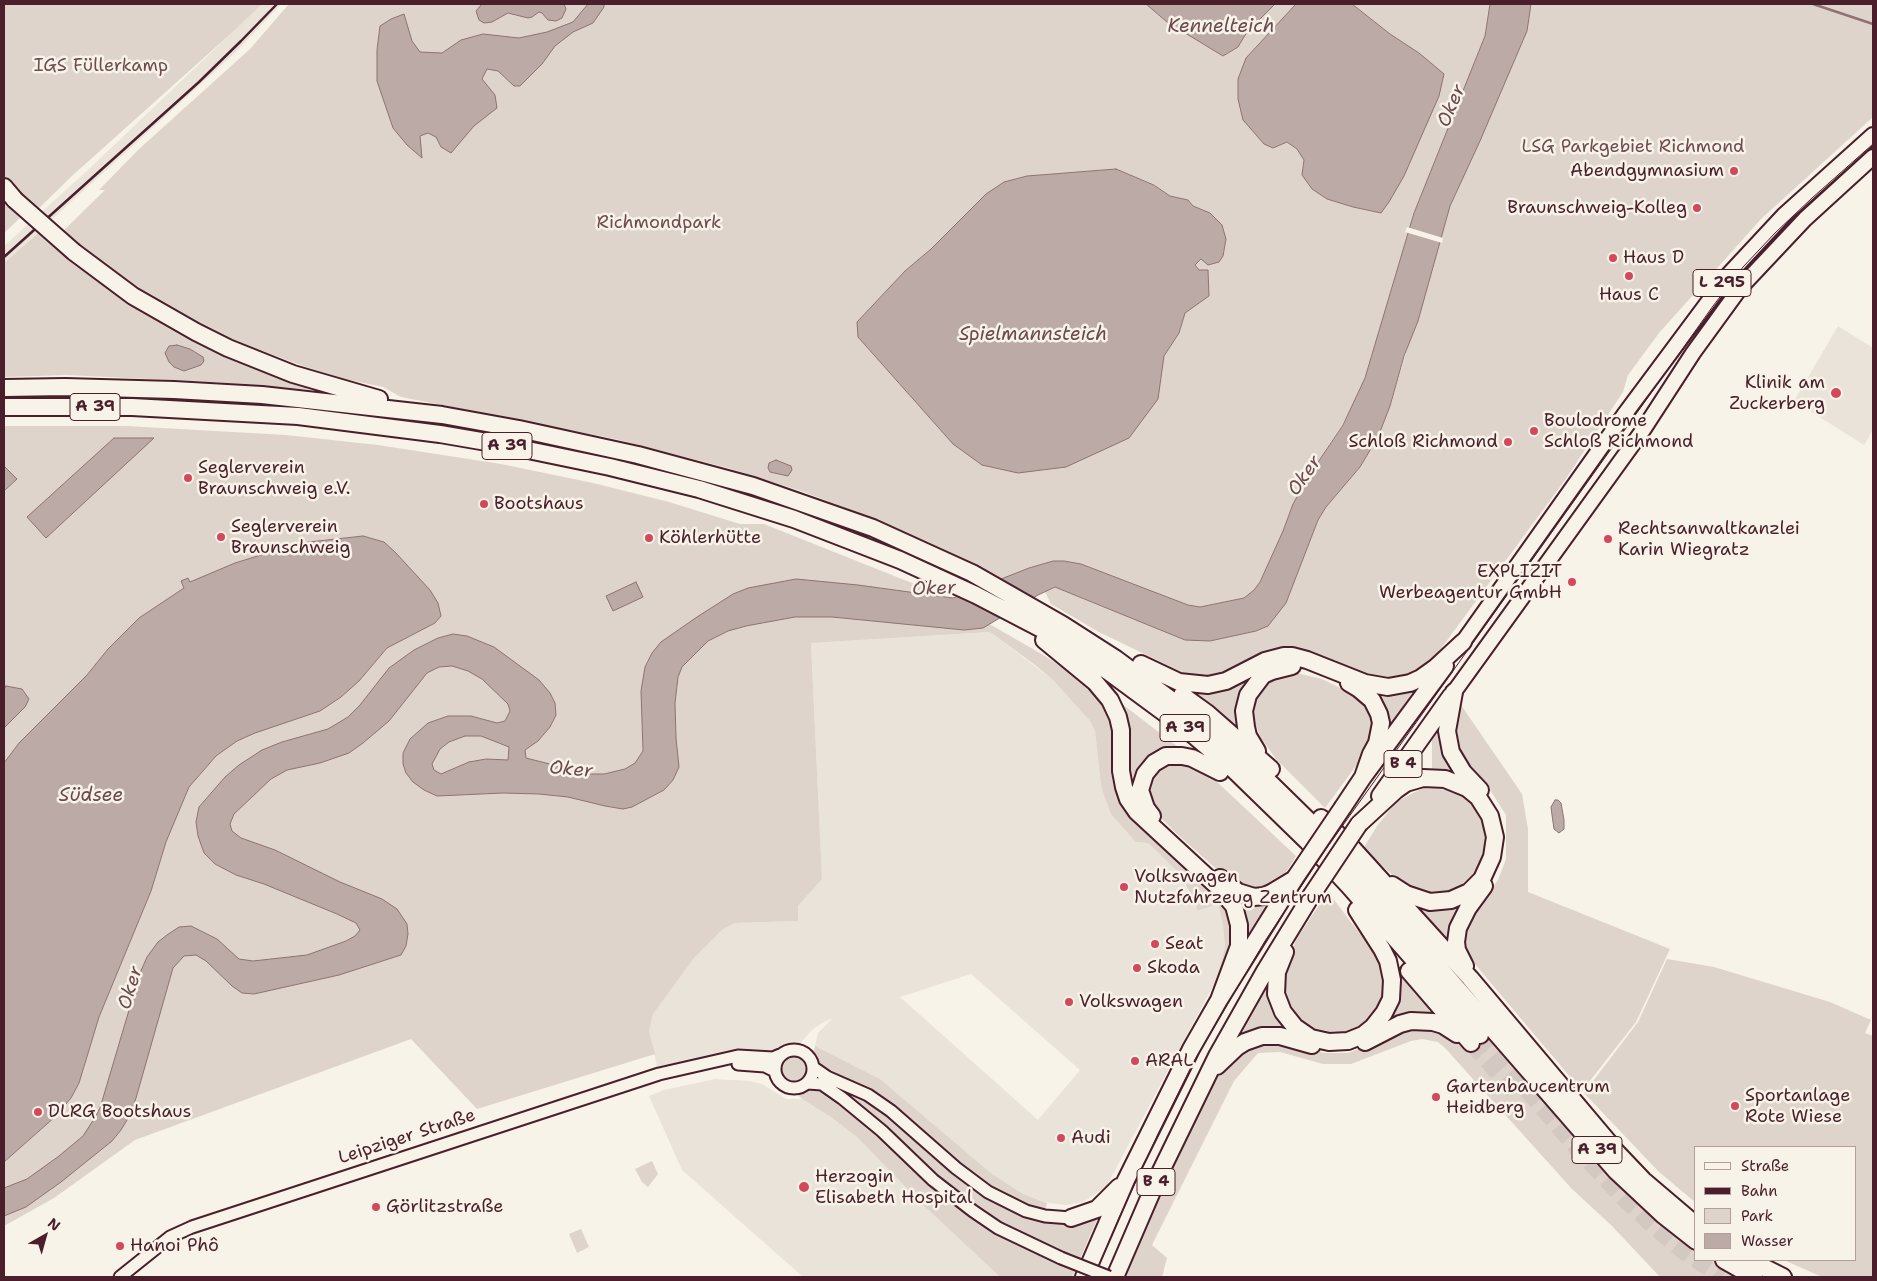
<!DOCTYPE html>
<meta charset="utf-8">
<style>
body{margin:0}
#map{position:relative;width:1877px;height:1281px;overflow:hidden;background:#f7f3e8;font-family:"Shantell Sans",sans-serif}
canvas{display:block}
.frame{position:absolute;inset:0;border:5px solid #4a1f2b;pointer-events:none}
.legend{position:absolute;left:1694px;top:1146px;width:162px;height:115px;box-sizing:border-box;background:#f7f3e8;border:1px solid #b29e9c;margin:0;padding:6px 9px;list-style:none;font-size:15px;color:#4a1f2b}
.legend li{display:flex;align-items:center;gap:10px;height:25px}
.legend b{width:25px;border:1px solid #b29e9c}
.north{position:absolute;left:20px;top:1211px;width:50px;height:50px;-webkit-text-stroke:4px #f7f3e8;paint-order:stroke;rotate:38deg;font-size:14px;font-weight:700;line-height:20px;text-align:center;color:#4a1f2b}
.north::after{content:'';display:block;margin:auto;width:18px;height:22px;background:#4a1f2b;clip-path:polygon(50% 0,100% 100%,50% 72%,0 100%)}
</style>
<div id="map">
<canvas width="1877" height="1281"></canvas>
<div class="frame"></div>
<ul class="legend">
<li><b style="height:6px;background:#f7f3e8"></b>Straße</li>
<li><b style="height:6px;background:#4a1f2b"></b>Bahn</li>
<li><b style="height:14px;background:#ded4cc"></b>Park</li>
<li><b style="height:14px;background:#bcaaa7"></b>Wasser</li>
</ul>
<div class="north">N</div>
</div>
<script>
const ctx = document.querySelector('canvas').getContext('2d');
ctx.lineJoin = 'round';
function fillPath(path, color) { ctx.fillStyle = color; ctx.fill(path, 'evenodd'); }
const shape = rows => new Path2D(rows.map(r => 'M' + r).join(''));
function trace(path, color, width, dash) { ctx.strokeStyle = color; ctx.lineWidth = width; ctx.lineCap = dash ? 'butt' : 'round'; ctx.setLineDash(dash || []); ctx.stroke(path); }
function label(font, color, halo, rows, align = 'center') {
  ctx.font = font + ' "Shantell Sans",sans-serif'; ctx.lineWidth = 5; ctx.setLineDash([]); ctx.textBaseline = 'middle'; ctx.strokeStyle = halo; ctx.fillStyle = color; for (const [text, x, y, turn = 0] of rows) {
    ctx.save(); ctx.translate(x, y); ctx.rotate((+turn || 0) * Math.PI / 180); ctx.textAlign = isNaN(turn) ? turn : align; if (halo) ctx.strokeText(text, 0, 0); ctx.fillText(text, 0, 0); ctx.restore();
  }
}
fillPath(shape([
 [262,4,281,4,236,52,4,263,4,246,88,170],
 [1838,326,1873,348,1873,430,1864,445,1794,401],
 [990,632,1053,680,1090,721,1095,731,1101,786,1136,842,1148,843,1179,873,1197,911,1218,904,1223,925,1225,947,1219,972,1213,986,1106,1187,1083,1202,1067,1205,1048,1203,1023,1194,991,1173,880,1079,815,1046,818,1033,833,1018,822,1023,812,1030,798,1046,780,1055,756,1056,659,1074,649,1032,653,1014,695,957,723,929,735,923,798,921,798,906,822,879,811,643],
 [971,974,1080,1070,1038,1120,900,997],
 [715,1079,749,1081,762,1084,786,1099,802,1099,831,1117,858,1138,923,1205,1000,1277,803,1277,682,1170,649,1096,664,1090]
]), '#eae3da');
fillPath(shape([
 [4,4,262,4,236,29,73,175,36,211,4,180],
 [289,4,1146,4,1167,22,1223,56,1238,47,1247,32,1275,4,1296,4,1246,58,1258,136,1264,144,1273,148,1287,142,1297,149,1304,160,1302,175,1312,189,1327,199,1353,207,1380,213,1439,96,1419,53,1390,34,1352,4,1490,4,1485,36,1414,213,1365,378,1356,400,1342,425,1310,474,1293,504,1283,531,1260,582,1254,590,1244,598,1200,607,1188,605,1081,564,1053,561,1029,568,1002,580,937,546,872,518,804,492,728,468,615,439,401,397,383,387,345,379,303,366,263,351,231,342,133,287,61,233,105,190,99,190,138,150,250,49],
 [1116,169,1154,184,1170,196,1188,200,1193,206,1210,213,1222,225,1226,239,1223,256,1202,259,1195,265,1199,270,1209,296,1185,313,1179,333,1164,356,953,444,858,337,857,322,905,271,931,249,986,194,1004,182,1027,176],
 [1531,4,1873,4,1873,117,1761,219,1659,333,1628,375,1623,392,1565,480,1437,654,1407,680,1379,682,1306,652,1233,673,1194,678,1099,632,1051,604,1045,592,1055,587,1185,640,1211,641,1256,631,1286,603,1318,520,1326,507,1360,467,1378,437,1390,406,1450,206,1480,141,1527,31],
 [4,202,20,218,4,233],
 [38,233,74,263,110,289,323,391,229,383,67,375,4,377,4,263],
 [4,426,126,426,286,435,378,445,501,464,593,483,669,502,740,524,764,524,932,591,1045,656,1079,679,1095,692,1106,708,1113,725,1115,769,1118,795,1128,812,1149,835,1213,891,1226,904,1236,934,1228,963,1213,986,1219,972,1225,947,1223,925,1218,904,1197,911,1194,900,1179,873,1148,843,1136,842,1111,814,1101,786,1095,731,1090,721,1053,680,1035,665,990,632,811,643,822,879,798,906,798,921,735,923,723,929,695,957,653,1014,649,1032,655,1054,477,1109,411,1039,135,1140,54,1198,4,1226,4,1162,56,1116,71,1098,79,1083,99,1017,151,891,166,842,189,787,216,756,237,741,359,681,387,648,435,623,441,616,363,536,300,543,190,582,188,578,184,588,108,649,87,675,19,743,4,763,4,491,17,479,4,466],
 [1296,673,1322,679,1354,695,1364,702,1372,713,1373,731,1364,755,1325,808,1276,759,1261,738,1254,721,1252,706,1257,693,1266,681,1281,675],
 [1247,674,1255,678,1242,734,1187,689],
 [1418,688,1385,733,1369,689,1400,691],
 [1113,697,1182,750,1168,751,1135,800],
 [1461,705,1522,794,1528,829,1528,892,1670,949,1636,1022,1582,1091,1469,957,1464,936,1467,921,1498,880,1506,859,1506,815,1490,790,1475,774,1461,752,1456,728],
 [1441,725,1466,784,1432,774,1432,738],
 [1174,763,1190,764,1215,780,1296,856,1282,879,1265,889,1254,890,1231,882,1176,833,1156,813,1147,796,1153,775,1168,764],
 [1423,788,1449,790,1466,798,1475,806,1485,830,1486,845,1483,857,1474,873,1462,884,1449,891,1433,893,1416,890,1397,879,1363,849,1377,826,1396,802],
 [1328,892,1380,960,1384,984,1383,1001,1375,1012,1367,1021,1355,1029,1344,1033,1326,1033,1311,1029,1298,1018,1287,1004,1282,988,1286,964,1297,938],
 [1470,894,1450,949,1408,901],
 [1240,900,1270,902,1246,938],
 [1667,959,1714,967,1830,1002,1871,1020,1865,1033,1873,1036,1873,1277,1822,1277,1784,1260,1856,1260,1856,1147,1696,1147,1696,1203,1658,1171,1584,1093,1638,1022],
 [1396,968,1441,1020,1388,1026,1385,1021],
 [1271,978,1302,1038,1240,1037],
 [1431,1027,1451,1037,1464,1050,1487,1030,1696,1249,1696,1260,1711,1260,1740,1277,1660,1277,1612,1226,1572,1189,1446,1049,1438,1042,1422,1039,1411,1041,1351,1064,1323,1064,1280,1052,1258,1053,1234,1081,1152,1245,1167,1258,1162,1277,1126,1276,1181,1147,1204,1100,1220,1073,1233,1057,1260,1042,1301,1047,1325,1053,1348,1053,1376,1042,1403,1028],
 [815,1046,880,1079,991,1173,1023,1194,1047,1203,1043,1219,1100,1213,1072,1277,1000,1277,923,1205,858,1138,831,1117,802,1099,796,1093,809,1086,815,1077,818,1066,814,1051],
 '780 1069a14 14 0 1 1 28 0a14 14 0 1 1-28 0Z',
 [652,1161,658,1174,648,1187,642,1182,635,1169],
 [581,1229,589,1247,577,1253,569,1234]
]), '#ded4cc');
const water = shape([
 [482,4,564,4,566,9,562,18,556,21,548,20,542,13,539,12,532,17,528,18,508,13,492,22,484,23,479,20,476,11,482,4],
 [588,4,604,4,604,7,593,23,573,32,555,46,542,64,520,86,514,86,498,71,487,69,482,79,495,95,497,108,474,126,451,153,441,147,436,137,428,133,420,136,422,158,407,145,393,128,377,81,377,50,380,26,391,19,404,14,412,41,420,52,442,53,461,40,483,34,519,38,547,32,573,22,588,4],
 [1146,4,1275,4,1247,32,1238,47,1223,56,1167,22,1146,4],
 [1296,4,1352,4,1390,34,1419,53,1444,74,1439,96,1404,176,1389,202,1381,213,1353,207,1327,199,1312,189,1302,175,1304,160,1297,149,1287,142,1273,148,1264,144,1243,120,1238,99,1238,79,1246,58,1296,4],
 [1490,4,1531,4,1527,31,1480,141,1450,206,1418,321,1404,356,1390,406,1378,437,1360,467,1326,507,1318,520,1286,603,1268,626,1256,631,1210,641,1185,640,1055,587,1038,595,983,628,964,630,832,617,795,617,746,626,728,631,708,641,682,667,678,677,675,703,676,738,679,767,673,780,664,790,632,807,623,809,605,806,568,797,539,794,503,793,437,796,424,790,413,782,406,773,403,764,403,753,410,739,428,723,448,716,471,716,497,723,505,721,510,711,508,704,482,679,468,671,452,666,439,667,427,673,389,721,363,743,349,753,320,763,287,770,271,779,234,814,230,824,232,831,241,838,275,850,340,882,382,899,397,909,407,924,408,934,406,946,401,955,339,975,254,994,242,993,232,986,206,961,196,955,184,956,173,968,136,1098,130,1115,121,1130,112,1141,61,1182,26,1207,4,1216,4,1188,27,1179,59,1156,83,1136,94,1119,100,1108,140,973,147,957,158,942,167,935,179,927,191,926,217,939,239,959,253,961,307,955,346,941,355,936,360,930,356,923,337,914,264,884,236,875,215,864,204,853,198,836,196,822,199,807,225,777,239,765,262,750,282,742,328,729,348,717,360,705,389,668,414,650,438,638,453,634,467,636,494,647,539,680,550,693,555,703,556,715,550,727,538,741,525,750,526,758,589,774,604,774,625,769,635,763,643,751,641,691,645,667,652,653,661,642,697,617,733,594,748,588,796,579,858,585,953,598,1029,568,1053,561,1064,561,1081,564,1188,605,1200,607,1244,598,1254,590,1260,582,1283,531,1293,504,1310,474,1343,425,1365,378,1414,213,1485,36,1490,4],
 [465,736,481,736,509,747,508,760,486,759,469,762,441,774,434,770,432,764,440,749,449,742,465,736],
 [1116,169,1154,185,1170,196,1188,200,1193,206,1210,213,1222,225,1226,239,1223,256,1219,262,1208,265,1201,259,1195,265,1199,270,1208,270,1209,296,1185,313,1179,333,1164,356,1158,399,1129,438,1066,467,1018,473,982,465,953,444,858,337,857,322,905,271,931,249,986,194,1004,182,1027,176,1116,169],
 [177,345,190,349,203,357,204,361,201,365,184,371,174,367,169,362,165,353,169,346,177,345],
 [114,438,154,438,46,538,27,517,114,438],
 [776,460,791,466,792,470,788,476,770,472,768,468,769,463,776,460],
 [4,466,17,479,4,491,4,466],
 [363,536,384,542,395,552,430,590,438,603,441,616,435,623,387,648,359,681,341,697,320,711,255,733,237,741,216,756,189,787,166,842,151,891,99,1017,79,1083,71,1098,56,1116,4,1162,4,763,19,743,87,675,108,649,139,618,184,588,181,581,188,578,190,582,235,563,300,543,363,536],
 [636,582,643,597,613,611,606,596,636,582],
 [6,686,22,689,29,699,25,707,4,728,4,689,6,686],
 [1555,800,1558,800,1561,803,1564,820,1564,829,1559,833,1554,829,1552,815,1551,807,1555,800]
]);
fillPath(water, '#bcaaa7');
trace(water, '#8e7275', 1);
fillPath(shape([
 [1407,227,1443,238,1442,243,1405,232]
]), '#f7f3e8');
trace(shape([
 [1813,4,1873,24]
]), '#8e7275', 2.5);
trace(shape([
 [1480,1035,1577,1149,1626,1201,1655,1228,1684,1252,1722,1277],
 [1471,1043,1518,1096]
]), '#d4c9c2', 16, [16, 8]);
const minor = shape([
 '775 1069a19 19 0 1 1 38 0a19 19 0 1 1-38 0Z',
 [738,1064,765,1066,775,1071],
 [814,1068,827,1077,868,1095,891,1111,956,1168,988,1192,1026,1211,1045,1216,1071,1218],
 [808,1083,822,1084,842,1098,882,1131,933,1180,973,1211,998,1228,1061,1258],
 [120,1277,170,1237,192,1227,659,1074,738,1056,773,1058,780,1055]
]);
const major = shape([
 [1463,642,1624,415,1729,274,1784,215,1873,135],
 [1454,692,1643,430,1693,353,1741,287,1805,219,1873,157]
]);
const highway = shape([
 [4,187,15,200],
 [74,252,133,296,196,332,228,348,293,374,379,399],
 [4,388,65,387,174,390,262,395,442,415,519,429,638,455,753,486,873,528,972,573,1063,625,1116,659,1194,717,1268,781,1316,828,1356,872,1616,1171,1663,1215,1696,1241],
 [4,407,132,407,298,416,440,434,504,445,610,467,699,489,794,519,900,560,976,595,1049,633,1109,672,1185,728,1233,769,1307,841,1348,885,1480,1035],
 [1044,640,1095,682,1110,700,1118,717,1121,730,1121,771,1124,787,1128,799,1137,812,1217,886,1234,906,1239,925,1239,946,1219,1000],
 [1141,664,1179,682,1208,685,1226,681,1265,661,1284,656,1292,656,1307,660,1365,683,1388,687,1410,683,1421,678,1435,668,1463,642],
 [1349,683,1359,689,1372,700,1379,714,1381,723,1377,743,1371,754,1363,777],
 [1454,692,1447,731,1451,752,1463,772,1480,790],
 [1182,695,1207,713,1271,769],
 [1257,751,1248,736,1246,727,1244,711,1248,695,1263,675,1272,671,1292,666],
 [1380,796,1451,696],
 [1343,807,1363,777,1445,666],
 [1152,816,1146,808,1140,790,1145,774,1154,763,1166,756,1182,756,1192,758,1220,772],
 [1321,818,1354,850,1470,978,1610,1144],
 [1359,824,1396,790,1406,783,1423,778,1445,779,1467,788,1478,797,1490,816,1495,837,1492,857,1482,879,1469,892,1451,900,1430,902,1406,894,1392,885],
 [1220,878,1238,892,1254,897,1264,896,1271,893,1291,881],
 [1285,952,1277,972,1276,994,1283,1012,1295,1027,1311,1038,1329,1042,1348,1041,1363,1035,1373,1027,1384,1013,1391,999,1392,980,1388,961,1382,949,1357,910],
 [1465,966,1457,950,1456,942,1458,928,1468,908,1484,886],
 [1409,971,1471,1043],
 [1365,1042,1400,1024,1411,1021,1433,1022,1443,1025,1457,1034],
 [1217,1066,1237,1047,1245,1042,1262,1036,1280,1036,1312,1045],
 [1603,1138,1643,1180,1696,1225],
 [1071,1218,1097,1209,1119,1187],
 [1724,1260,1754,1277],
 [1749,1260,1783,1277],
 [1084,1277,1126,1180,1191,1049,1219,1000,1295,878],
 [1115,1277,1159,1175,1217,1056,1265,971,1311,896]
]);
trace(minor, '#4a1f2b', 15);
trace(major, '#4a1f2b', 18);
trace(highway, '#4a1f2b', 20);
trace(minor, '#f7f3e8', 11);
trace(major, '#f7f3e8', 14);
trace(highway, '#f7f3e8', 16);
trace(shape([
 [1094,1277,1119,1218,1158,1134,1194,1061,1265,941,1326,849,1713,306,1743,267,1775,233,1812,198,1873,144]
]), '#4a1f2b', 1);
trace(shape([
 [4,257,199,82,241,41,277,4]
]), '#4a1f2b', 2.5);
const minorBridge = shape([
 [1061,1258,1109,1277]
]);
const highwayBridge = shape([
 [15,200,74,252],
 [1295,878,1343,807],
 [1311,896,1359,824]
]);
trace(minorBridge, '#4a1f2b', 15, []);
trace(highwayBridge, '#4a1f2b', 20, []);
trace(minorBridge, '#f7f3e8', 11);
trace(highwayBridge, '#f7f3e8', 16);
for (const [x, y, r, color] of [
 [1734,171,5,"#d1495b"],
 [1697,208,5,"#d1495b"],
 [1613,258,5,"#d1495b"],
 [1629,276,5,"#d1495b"],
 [1836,393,6,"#d1495b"],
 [1534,431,5,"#d1495b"],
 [1508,442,5,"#d1495b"],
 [188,478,5,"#d1495b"],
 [484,504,5,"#d1495b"],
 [221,537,5,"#d1495b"],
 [649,538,5,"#d1495b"],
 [1608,539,5,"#d1495b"],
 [1572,582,5,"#d1495b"],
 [1124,887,5,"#d1495b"],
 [1155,944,5,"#d1495b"],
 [1137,968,5,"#d1495b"],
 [1069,1002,5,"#d1495b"],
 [1135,1061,5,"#d1495b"],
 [1436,1097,5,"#d1495b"],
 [1735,1106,5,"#d1495b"],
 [38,1112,5,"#d1495b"],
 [1061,1138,5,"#d1495b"],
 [804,1187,6,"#d1495b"],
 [376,1207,5,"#d1495b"],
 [120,1246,5,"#d1495b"]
]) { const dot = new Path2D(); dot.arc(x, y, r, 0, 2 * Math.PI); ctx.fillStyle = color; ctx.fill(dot); trace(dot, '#f7f3e8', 2); }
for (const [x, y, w] of [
 [1722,283,58],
 [95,407,50],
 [507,446,50],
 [1185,728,50],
 [1403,764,38],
 [1597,1150,50],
 [1156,1182,38]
]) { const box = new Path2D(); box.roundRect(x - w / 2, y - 13.5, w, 27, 4); ctx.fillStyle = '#f7f3e8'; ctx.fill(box); trace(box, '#4a1f2b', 1); }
label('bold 16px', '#4a1f2b', null, [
 ["L 295",1722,283],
 ["A 39",95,407],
 ["A 39",507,446],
 ["A 39",1185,728],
 ["B 4",1403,764],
 ["A 39",1597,1150],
 ["B 4",1156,1182]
]);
label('18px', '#6f4c53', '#f7f3e8', [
 ["IGS Füllerkamp",101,66],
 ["LSG Parkgebiet Richmond",1633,147],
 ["Richmondpark",659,223]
]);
label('18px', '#4a1f2b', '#f7f3e8', [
 ["Abendgymnasium",1724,171,"right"],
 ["Braunschweig-Kolleg",1687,208,"right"],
 ["Haus D",1623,258],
 ["Haus C",1629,295,"center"],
 ["Klinik am",1825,383,"right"],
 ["Zuckerberg",1825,404,"right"],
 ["Boulodrome",1544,421],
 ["Schloß Richmond",1544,442],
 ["Schloß Richmond",1498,442,"right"],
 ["Seglerverein",198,468],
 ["Braunschweig e.V.",198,489],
 ["Bootshaus",494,504],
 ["Seglerverein",231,527],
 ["Braunschweig",231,548],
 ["Rechtsanwaltkanzlei",1618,529],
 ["Karin Wiegratz",1618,550],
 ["Köhlerhütte",659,538],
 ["EXPLIZIT",1562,572,"right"],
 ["Werbeagentur GmbH",1562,593,"right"],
 ["Volkswagen",1134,877],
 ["Nutzfahrzeug Zentrum",1134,898],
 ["Seat",1165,944],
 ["Skoda",1147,968],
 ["Volkswagen",1079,1002],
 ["ARAL",1145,1061],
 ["Gartenbaucentrum",1446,1087],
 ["Heidberg",1446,1108],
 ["Sportanlage",1745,1096],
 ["Rote Wiese",1745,1117],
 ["DLRG Bootshaus",48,1112],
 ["Audi",1071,1138],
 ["Herzogin",815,1177],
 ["Elisabeth Hospital",815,1198],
 ["Görlitzstraße",386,1207],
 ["Hanoi Phô",130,1246]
], 'left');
label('18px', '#4a1f2b', '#f7f3e8', [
 ["Leipziger Straße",407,1137,-18]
]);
label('italic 19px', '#6c4950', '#f7f3e8', [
 ["Kennelteich",1221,27],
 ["Oker",1452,106,-67],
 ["Spielmannsteich",1033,335],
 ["Oker",1305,476,-55],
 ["Oker",934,589,-2],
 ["Oker",571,770,5],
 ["Südsee",91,796],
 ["Oker",131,988,-73]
]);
</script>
